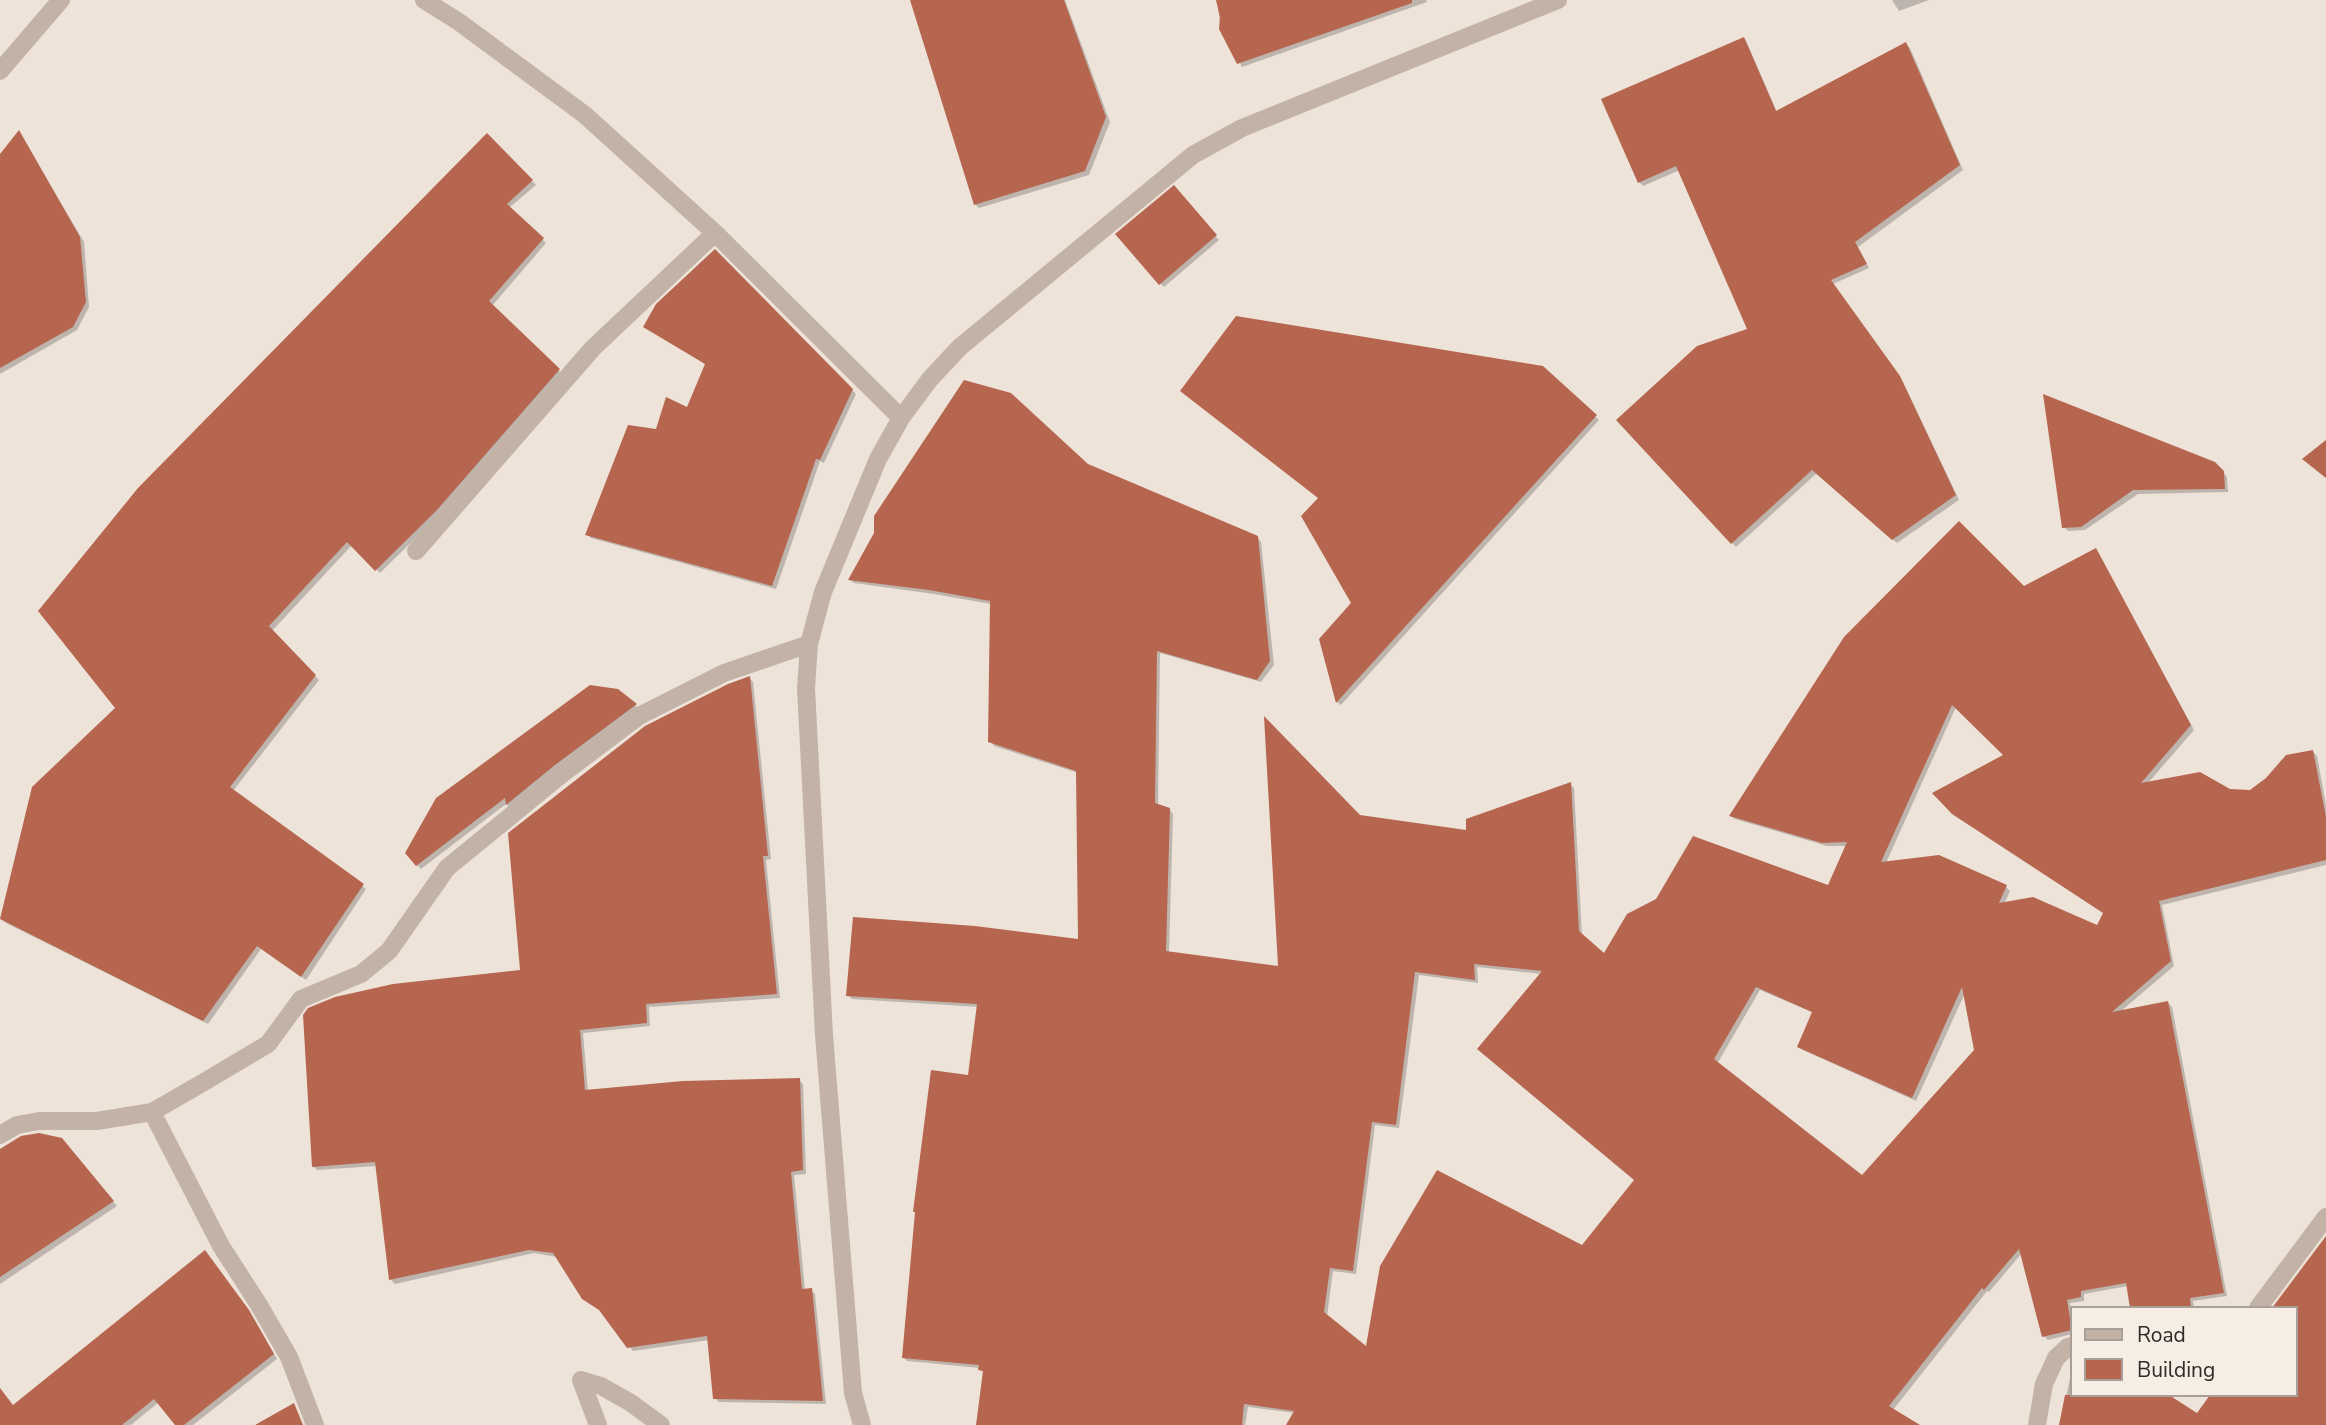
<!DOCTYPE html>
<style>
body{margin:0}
#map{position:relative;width:2326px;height:1425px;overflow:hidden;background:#ede3d9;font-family:"Nunito Sans",sans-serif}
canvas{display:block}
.legend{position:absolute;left:2070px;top:1306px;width:228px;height:91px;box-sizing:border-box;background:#f6ede4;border:2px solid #a79f98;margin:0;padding:9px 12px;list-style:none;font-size:21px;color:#312926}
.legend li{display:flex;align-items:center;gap:14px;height:35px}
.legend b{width:35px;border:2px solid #a79f98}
</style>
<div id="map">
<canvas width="2326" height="1425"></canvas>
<ul class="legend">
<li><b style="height:9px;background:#c3b3a7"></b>Road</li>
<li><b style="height:19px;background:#b6654e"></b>Building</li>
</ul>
</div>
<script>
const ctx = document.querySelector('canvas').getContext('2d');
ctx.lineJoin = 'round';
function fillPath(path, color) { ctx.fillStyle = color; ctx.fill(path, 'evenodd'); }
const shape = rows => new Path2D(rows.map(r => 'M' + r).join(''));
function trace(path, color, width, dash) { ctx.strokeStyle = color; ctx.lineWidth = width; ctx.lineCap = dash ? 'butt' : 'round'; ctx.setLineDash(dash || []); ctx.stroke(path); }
fillPath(shape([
 [911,0,1065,0,1110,122,1089,175,979,208,975,204],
 [1217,0,1426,0,1427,2,1242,67,1221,29],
 [1892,0,1929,0,1899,11],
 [1744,39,1747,43,1777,112,1906,44,1910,48,1963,170,1858,247,1869,268,1833,284,1903,382,1959,500,1897,543,1817,473,1736,547,1619,420,1750,330,1680,170,1643,186,1639,182],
 [19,132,84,242,89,307,77,330,0,374,0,157],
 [487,135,536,185,509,208,546,243,492,306,562,374,441,513,380,573,352,545,272,631,319,680,233,791,366,889,306,980,261,949,208,1024,6,923,2,919,117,708],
 [1178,191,1219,240,1164,287,1160,283],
 [715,252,856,394,824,463,820,461,776,589,591,538,587,534,657,431,688,410,707,365,645,327],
 [1542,368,1599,420,1341,705,1337,702,1321,639,1353,604],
 [2045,397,2214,463,2227,477,2228,492,2138,494,2085,530,2068,531,2064,527],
 [1087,466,1257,537,1261,542,1274,665,1261,682,1160,653,1158,806,1169,809,1173,814,1169,953,1280,968,1359,817,1468,832,1570,784,1574,788,1582,936,1604,955,1829,887,1848,846,1827,846,1735,819,1731,816,2024,588,2099,554,2194,730,2148,783,2251,792,2313,752,2317,756,2326,805,2326,865,2162,905,2174,966,2120,1012,2168,1003,2172,1007,2227,1296,2193,1301,2194,1308,2132,1308,2128,1286,2084,1294,2084,1301,2070,1303,2072,1334,2048,1340,2044,1336,2022,1253,1989,1292,1987,1291,1893,1410,1917,1425,1288,1425,1295,1413,1248,1407,1245,1425,978,1425,984,1373,980,1368,907,1361,903,1357,917,1214,914,1211,970,1077,979,1007,852,999,848,995,1080,941,1078,773,994,746,990,741,991,604,934,594,854,583,850,580],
 [1956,707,2005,756,2105,914,2097,928,2004,904,2010,891,2006,887,1886,863],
 [1477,967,1542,974,1636,1180,1583,1247,1367,1349,1327,1317,1333,1271,1356,1274,1375,1125,1399,1128,1419,975,1478,983],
 [1760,990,1814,1013,1799,1046,1803,1050,1916,1101,1965,993,1976,1050,1862,1178,1717,1064],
 [749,678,753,682,771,859,766,860,780,998,649,1007,650,1026,583,1033,588,1092,799,1080,803,1084,806,1174,794,1175,805,1290,811,1290,815,1294,826,1404,719,1402,715,1398,709,1340,633,1351,603,1312,583,1298,557,1257,534,1253,395,1284,391,1280,377,1166,317,1170,313,1166,522,972],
 [617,691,640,709,511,808,506,804,421,869,417,865],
 [65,1144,117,1206,0,1284,0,1151],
 [2326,1239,2326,1425,2060,1425,2072,1369,2072,1395,2197,1416,2296,1395],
 [252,1316,277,1359,193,1425,177,1425,159,1402,131,1425,0,1425,0,1390,13,1407]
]), '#0003');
fillPath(shape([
 [910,0,1064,0,1106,117,1085,171,974,205],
 [1216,0,1412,0,1412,3,1237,64,1219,29,1220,17],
 [1744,37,1776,111,1906,42,1960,165,1855,242,1867,264,1831,280,1900,376,1956,495,1892,540,1812,470,1731,544,1616,420,1697,346,1747,329,1676,166,1638,183,1601,99],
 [19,130,80,237,86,302,73,327,0,368,0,154],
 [487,133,533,180,507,204,544,238,489,301,560,369,437,510,375,571,347,542,269,626,316,675,230,787,364,884,301,977,257,946,203,1021,0,919,32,787,115,708,38,611,138,488],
 [1174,185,1217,235,1159,285,1115,234],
 [715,249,853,389,820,460,816,459,772,586,585,535,628,425,656,429,666,397,687,407,705,364,643,327,656,304],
 [1236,316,1543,366,1597,415,1336,703,1319,639,1351,603,1301,516,1318,498,1180,391],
 [964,380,1011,393,1088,464,1258,536,1270,661,1257,680,1157,651,1155,803,1170,808,1166,951,1278,966,1264,716,1360,815,1466,830,1466,819,1571,782,1579,931,1604,953,1627,914,1656,899,1693,836,1828,885,1847,842,1822,843,1729,816,1844,637,1959,521,2024,586,2096,548,2191,725,2141,783,2200,772,2230,789,2250,790,2266,778,2286,755,2313,750,2326,817,2326,860,2159,901,2171,961,2112,1012,2168,1001,2224,1293,2190,1298,2191,1308,2130,1308,2126,1283,2081,1291,2081,1297,2067,1300,2072,1330,2042,1337,2019,1249,1984,1290,1982,1288,1889,1406,1920,1425,1286,1425,1294,1411,1244,1404,1242,1425,976,1425,983,1371,978,1370,979,1365,902,1358,915,1212,913,1212,931,1070,968,1075,977,1004,846,996,853,917,975,926,1078,939,1076,771,988,742,990,601,929,590,848,580,874,533,874,516],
 [1952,705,2003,755,1932,793,1952,814,2103,913,2097,925,2033,897,1999,903,2007,885,1939,855,1881,862],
 [1474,964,1542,971,1477,1049,1634,1180,1582,1245,1437,1170,1380,1266,1366,1346,1324,1312,1330,1268,1353,1271,1372,1122,1396,1125,1415,972,1475,980],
 [1756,987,1812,1012,1797,1047,1912,1098,1962,987,1974,1050,1862,1175,1714,1059],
 [2043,394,2215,462,2224,471,2225,489,2133,490,2081,527,2062,528],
 [2326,440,2326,478,2302,459],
 [750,676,768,856,763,856,777,994,646,1004,647,1023,580,1030,585,1090,683,1081,800,1078,803,1170,791,1172,802,1289,812,1288,823,1401,713,1399,707,1336,627,1348,599,1310,582,1299,553,1253,529,1250,389,1280,375,1162,312,1167,303,1015,308,1008,335,997,393,984,520,970,508,833,645,726,728,684],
 [590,685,618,689,637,704,555,765,506,805,505,798,416,866,405,853,436,798],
 [39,1133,62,1138,114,1201,0,1277,0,1149,21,1136],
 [2326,1236,2326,1425,2059,1425,2065,1395,2169,1395,2197,1413,2210,1395,2296,1395,2296,1308,2272,1308],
 [205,1250,249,1310,274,1354,184,1425,175,1425,154,1399,122,1425,0,1425,0,1388,13,1405],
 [294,1403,303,1425,255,1425]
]), '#b6654e');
trace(shape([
 [424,0,459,22,585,115,715,233,901,418],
 [0,71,61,0],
 [416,551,593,348,715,233],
 [152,1112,221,1246,259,1305,289,1357,315,1425],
 [0,1135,17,1125,39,1121,97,1121,152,1112,204,1082,268,1044,301,999,361,974,389,951,447,868,562,774,639,716,724,673,809,644],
 [2258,1308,2326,1217],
 [581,1380,601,1386,631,1403,661,1425],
 [581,1380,598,1425],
 [862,1425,853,1393,824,1035,806,688,809,644,823,592,878,459,901,418,930,379,960,347,1193,155,1242,128,1558,0],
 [2037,1425,2044,1384,2056,1358,2068,1347,2072,1346]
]), '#c3b3a7', 18);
</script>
